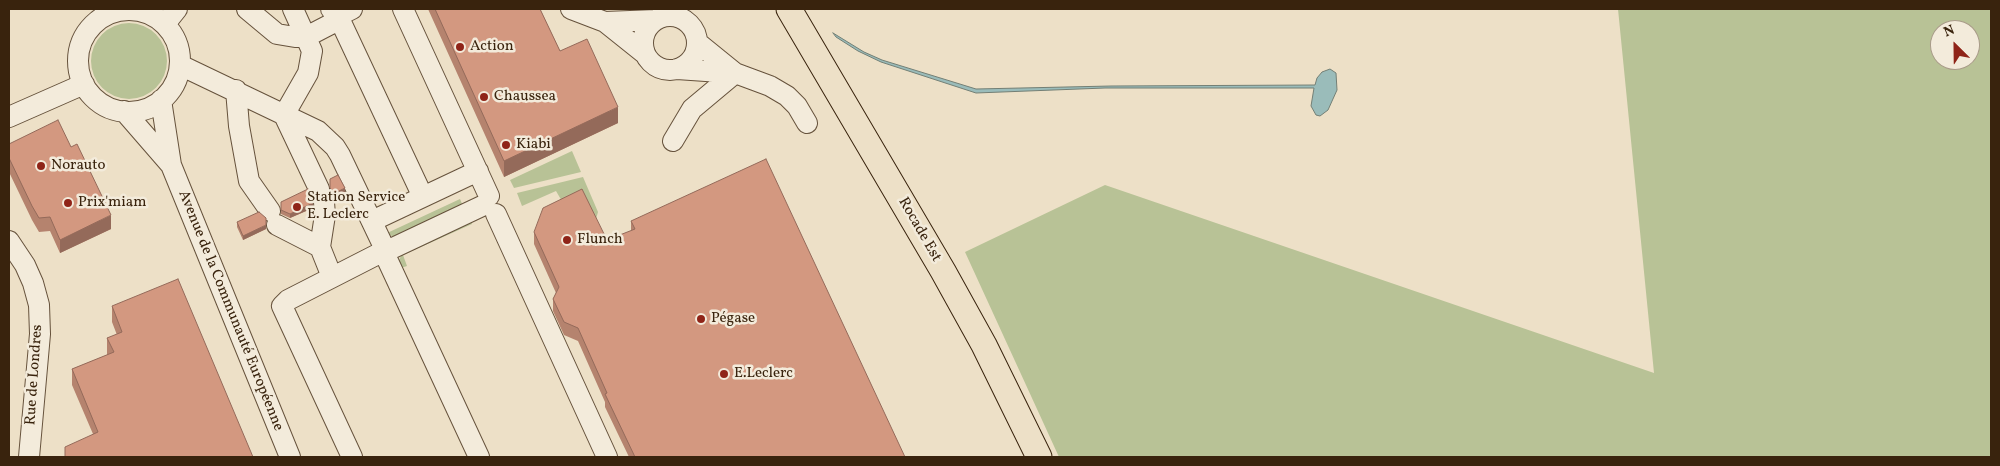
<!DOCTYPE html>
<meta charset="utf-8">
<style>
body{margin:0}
#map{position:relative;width:2000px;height:466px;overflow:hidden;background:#ede0c7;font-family:Vollkorn,serif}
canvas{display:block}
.frame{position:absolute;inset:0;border:10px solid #39230d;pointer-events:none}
.north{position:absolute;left:1930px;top:20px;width:50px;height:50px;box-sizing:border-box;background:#f3ebdb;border:1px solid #a99b89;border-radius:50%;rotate:337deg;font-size:14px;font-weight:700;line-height:20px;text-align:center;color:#39230d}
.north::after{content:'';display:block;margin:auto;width:18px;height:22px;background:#8f2418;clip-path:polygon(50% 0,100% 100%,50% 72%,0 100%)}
</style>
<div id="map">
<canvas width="2000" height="466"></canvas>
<div class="frame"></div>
<div class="north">N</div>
</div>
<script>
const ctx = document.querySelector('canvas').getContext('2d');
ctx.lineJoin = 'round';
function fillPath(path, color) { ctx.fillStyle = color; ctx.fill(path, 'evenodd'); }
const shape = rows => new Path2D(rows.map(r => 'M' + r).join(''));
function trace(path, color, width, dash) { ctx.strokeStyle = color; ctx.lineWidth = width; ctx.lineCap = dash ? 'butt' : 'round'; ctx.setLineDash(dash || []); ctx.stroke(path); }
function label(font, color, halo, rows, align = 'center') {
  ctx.font = font + ' Vollkorn,serif'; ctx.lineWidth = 5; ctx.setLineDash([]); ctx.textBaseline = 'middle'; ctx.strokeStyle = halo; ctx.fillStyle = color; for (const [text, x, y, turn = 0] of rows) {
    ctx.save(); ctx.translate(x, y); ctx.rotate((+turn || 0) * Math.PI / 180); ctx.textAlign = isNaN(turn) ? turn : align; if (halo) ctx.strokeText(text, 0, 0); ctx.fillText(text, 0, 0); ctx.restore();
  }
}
fillPath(shape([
 [1618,9,1991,9,1991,457,1059,457,965,252,1105,185,1654,373],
 [1940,30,1970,30,1970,60,1940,60],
 '91 61a38 38 0 1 1 76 0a38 38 0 1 1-76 0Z',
 [572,151,581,172,514,188,510,180],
 [583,177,598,212,596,219,563,203,556,191,522,206,517,193],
 [460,199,463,206,396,237,385,234],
 [471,221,472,224,403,255,407,266,401,268,398,262,402,254]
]), '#b8c296');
const water = shape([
 [833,33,864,52,882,60,976,89,1111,86,1315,85,1317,78,1322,72,1330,69,1336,73,1337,90,1328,110,1320,116,1316,115,1311,106,1314,88,1105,88,976,93,881,62,858,51,836,37,833,33]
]);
fillPath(water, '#9abcba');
trace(water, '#737f75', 1);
const minor = shape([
 [247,9,277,34,295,37,306,37,331,24,344,13,352,9],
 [293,9,312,51,308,73,284,115,319,189],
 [331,9,339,18,423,197],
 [403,9,489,196],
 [571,9,605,22,645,54],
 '78 61a51 51 0 1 1 102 0a51 51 0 1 1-102 0Z',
 '643 43a27 27 0 1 1 54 0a27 27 0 1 1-54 0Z',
 [605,22,656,20],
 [165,24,177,9],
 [698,43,735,73,770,86,787,96,797,106,807,123],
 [180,65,318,131,335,147,340,155,382,243],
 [677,69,735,73],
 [236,90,239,126,249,181,270,211],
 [161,100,171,165,290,457],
 [124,111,170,164],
 [9,117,84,84],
 [673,141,692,109,735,73],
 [496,214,607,457],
 [372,221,478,171],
 [277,225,320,247,332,277],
 [9,241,25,265,33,283,39,305,40,334,29,457],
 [320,247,325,215,324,202],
 [393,248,482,206],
 [387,259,479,457],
 [352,457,282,306,288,300,378,254]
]);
const major = shape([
 [789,9,943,271,984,345,1039,457]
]);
trace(minor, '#66523c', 22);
trace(major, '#39230d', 27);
trace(minor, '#f3ebdb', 20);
trace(major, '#ede0c7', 25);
fillPath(shape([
 [428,9,540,9,560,51,618,123,504,177],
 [9,144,111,229,60,253,50,231,39,232,32,220,9,172],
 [330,179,345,192,335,197,330,192],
 [313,195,313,208,290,218,281,214,281,202],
 [631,221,905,457,629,457,605,407,605,402,578,341,564,335,553,311,553,299,556,293,534,244,534,232,607,240,631,231],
 [237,222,266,229,243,240,237,227],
 [112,306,253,457,93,434,72,385,72,369,107,355,107,338,117,335,112,322]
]), '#b5836e');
fillPath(shape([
 [618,107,618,123,504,177,504,161],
 [345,188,345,192,335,197,335,193],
 [313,203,313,208,290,218,290,214],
 [111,215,111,229,60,253,60,240],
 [266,225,266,229,243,240,243,236]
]), '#946a5a');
const building = shape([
 [435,9,540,9,560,51,587,39,618,107,504,161,435,9],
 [58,120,71,147,77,144,111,215,60,240,50,217,39,218,32,206,9,158,9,144,58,120],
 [766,159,905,457,635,457,605,394,607,393,578,328,564,322,553,299,559,287,534,232,543,208,582,189,607,240,635,229,631,221,766,159],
 [338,175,345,188,335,193,330,188,330,179,338,175],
 [308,189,313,195,313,203,290,214,281,210,281,202,308,189],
 [259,212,266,218,266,225,243,236,237,222,259,212],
 [178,279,253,457,65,457,65,447,98,432,72,369,114,352,107,338,122,332,112,306,178,279]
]);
fillPath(building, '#d39880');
trace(building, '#946a5a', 1);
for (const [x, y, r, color] of [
 [460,47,5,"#8f2418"],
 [484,97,5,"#8f2418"],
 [506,145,5,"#8f2418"],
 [41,166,5,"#8f2418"],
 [68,203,5,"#8f2418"],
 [297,207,5,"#8f2418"],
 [567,240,5,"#8f2418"],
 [701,319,5,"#8f2418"],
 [724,374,5,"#8f2418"]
]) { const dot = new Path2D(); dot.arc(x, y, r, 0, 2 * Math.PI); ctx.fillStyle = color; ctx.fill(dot); trace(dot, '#f3ebdb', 2); }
label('15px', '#39230d', '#f3ebdb', [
 ["Action",470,47],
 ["Chaussea",494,97],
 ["Kiabi",516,145],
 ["Norauto",51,166],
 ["Station Service",307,198],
 ["E. Leclerc",307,215],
 ["Prix'miam",78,203],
 ["Flunch",577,240],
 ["Pégase",711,319],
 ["E.Leclerc",734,374]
], 'left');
label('15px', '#39230d', '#f3ebdb', [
 ["Rocade Est",919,230,60],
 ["Avenue de la Communauté Européenne",230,311,68],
 ["Rue de Londres",35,375,-86]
]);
</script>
